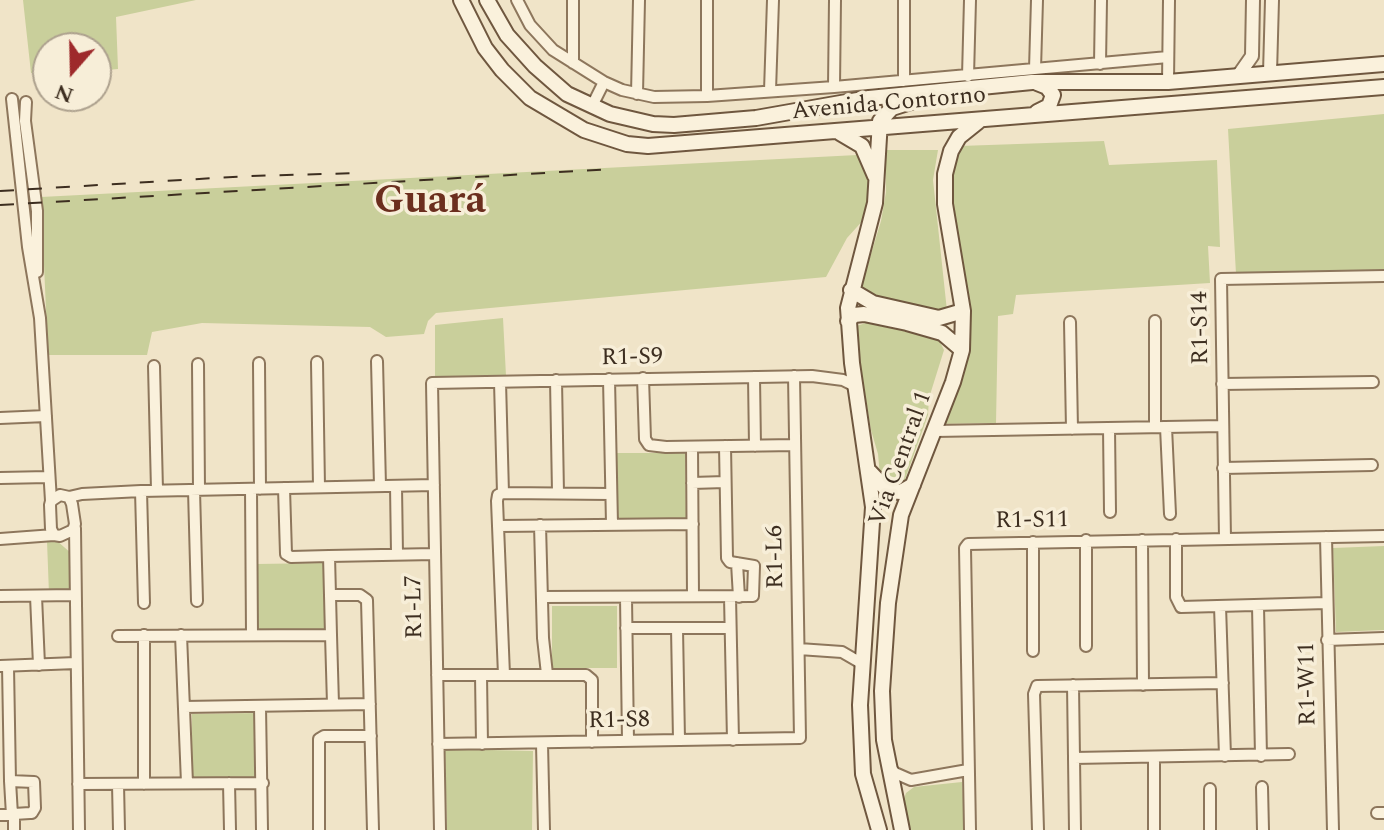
<!DOCTYPE html>
<meta charset="utf-8">
<style>
body{margin:0}
#map{position:relative;width:1384px;height:830px;overflow:hidden;background:#f0e4c8;font-family:Spectral,serif}
canvas{display:block}
.north{position:absolute;left:32px;top:32px;width:80px;height:80px;box-sizing:border-box;background:#f7eed8;border:2px solid #ada18e;border-radius:50%;rotate:200deg;font-size:22px;font-weight:700;line-height:32px;text-align:center;color:#3d2e20}
.north::after{content:'';display:block;margin:auto;width:28px;height:36px;background:#9e2a2b;clip-path:polygon(50% 0,100% 100%,50% 72%,0 100%)}
</style>
<div id="map">
<canvas width="1384" height="830"></canvas>
<div class="north">N</div>
</div>
<script>
const ctx = document.querySelector('canvas').getContext('2d');
ctx.lineJoin = 'round';
function fillPath(path, color) { ctx.fillStyle = color; ctx.fill(path, 'evenodd'); }
const shape = rows => new Path2D(rows.map(r => 'M' + r).join(''));
function trace(path, color, width, dash) { ctx.strokeStyle = color; ctx.lineWidth = width; ctx.lineCap = dash ? 'butt' : 'round'; ctx.setLineDash(dash || []); ctx.stroke(path); }
function label(font, color, halo, rows, align = 'center') {
  ctx.font = font + ' Spectral,serif'; ctx.lineWidth = 7; ctx.setLineDash([]); ctx.textBaseline = 'middle'; ctx.strokeStyle = halo; ctx.fillStyle = color; for (const [text, x, y, turn = 0] of rows) {
    ctx.save(); ctx.translate(x, y); ctx.rotate((+turn || 0) * Math.PI / 180); ctx.textAlign = isNaN(turn) ? turn : align; if (halo) ctx.strokeText(text, 0, 0); ctx.fillText(text, 0, 0); ctx.restore();
  }
}
fillPath(shape([
 [23,0,196,0,116,17,118,69,96,71,96,48,48,48,48,76,42,76,31,73],
 [1384,114,1384,272,1236,274,1228,129],
 [1104,141,1109,165,1217,160,1220,247,1208,246,1210,283,1016,295,1013,314,998,316,996,423,940,424,964,376,967,293,948,185,960,146],
 [885,150,938,150,933,180,947,311,940,312,867,297,861,287,881,221,886,192],
 [857,155,871,180,866,217,847,238,826,277,436,313,428,321,424,334,386,337,370,327,202,323,152,332,147,355,48,355,41,197],
 [503,318,506,376,435,378,435,325],
 [866,323,938,338,944,350,929,398,928,415,903,485,896,488,880,476,878,454,871,430,855,334,856,326],
 [616,453,685,453,686,519,617,519],
 [56,540,72,554,73,594,49,594,47,541],
 [1384,546,1384,630,1336,632,1333,548],
 [324,563,324,629,256,630,256,564],
 [552,606,617,606,617,668,552,668],
 [258,713,258,778,191,779,192,714],
 [445,749,533,751,532,830,447,830],
 [962,782,965,830,907,830,901,807,906,793,914,787]
]), '#c9cf9b');
const minor = shape([
 [517,0,530,25,553,50,604,82,622,90,654,97,707,96,834,87,1168,57],
 [707,0,707,96],
 [904,0,904,81],
 [573,63,573,0],
 [1100,64,1101,0],
 [1035,69,1037,0],
 [968,76,970,0],
 [1168,82,1169,0],
 [834,87,835,0],
 [770,91,773,0],
 [637,94,639,0],
 [12,99,28,247,40,318,51,501],
 [26,102,25,121,37,211,37,272],
 [592,106,604,82],
 [1155,321,1155,427],
 [1070,322,1072,429],
 [377,361,380,486],
 [317,362,319,487],
 [259,363,260,489],
 [198,364,199,490],
 [154,366,157,490],
 [754,377,755,446],
 [643,378,645,439,649,445,666,447,795,445],
 [609,379,612,524],
 [556,380,558,493],
 [500,382,503,493],
 [1222,384,1373,382],
 [0,418,46,416],
 [1166,427,1170,514],
 [1109,428,1110,512],
 [935,431,1223,426],
 [692,447,693,596],
 [1223,468,1372,465],
 [0,478,48,477],
 [692,483,725,482],
 [396,486,397,554],
 [284,488,286,554,291,557,329,556],
 [251,489,252,635],
 [194,490,197,601],
 [141,491,144,603],
 [503,493,498,495,497,501,504,675],
 [503,493,611,494],
 [60,495,69,497,72,504,75,524,73,530,60,536,54,535,51,529,50,505,51,501,60,495],
 [69,497,82,494,141,491,434,485],
 [540,525,543,638,547,674],
 [499,526,693,524],
 [75,528,79,830],
 [1326,537,1333,830],
 [0,539,54,535],
 [1176,539,1176,597,1181,607,1327,603],
 [1225,539,1221,279,1384,276],
 [1142,540,1143,685],
 [1033,542,1033,651],
 [737,563,739,597],
 [331,595,360,595,367,600,373,830],
 [0,596,75,595],
 [36,596,39,665],
 [542,597,753,596,754,566,730,562,727,558,725,446],
 [626,597,628,741],
 [730,597,733,740],
 [1220,606,1225,756],
 [1258,606,1261,756],
 [626,628,730,628],
 [677,628,679,740],
 [144,635,144,784],
 [181,635,187,783],
 [331,635,333,704],
 [118,636,331,635,329,556,435,554],
 [1327,640,1384,638],
 [1086,646,1086,540],
 [799,649,842,652,861,663],
 [0,666,76,663],
 [8,666,10,781],
 [437,675,586,675,592,680,592,742],
 [481,675,482,744],
 [1073,685,1075,830],
 [184,707,370,704],
 [260,707,262,830],
 [438,744,800,738,794,376],
 [542,744,544,830],
 [1154,757,1154,830],
 [1074,758,1289,754],
 [888,766,895,773,911,780,968,770],
 [229,783,230,830],
 [78,784,263,783],
 [118,784,119,830],
 [1262,787,1263,830],
 [1210,789,1210,830],
 [1377,813,1384,813],
 [14,814,14,830],
 [0,815,12,815,14,814,30,813,32,813,35,808,34,782,10,781,12,815],
 [319,830,319,739,324,736,371,736],
 [440,830,432,383,812,376,843,380,857,387],
 [970,830,965,548,968,544,1384,536],
 [1038,830,1034,694,1037,686,1223,683]
]);
const tertiary = shape([
 [1270,73,1272,0],
 [1238,76,1252,56,1253,0]
]);
const secondary = shape([
 [461,0,485,48,502,70,530,98,584,130,627,144,648,146,1384,87],
 [487,0,507,35,535,66,567,94,610,114,653,124,674,125,756,118,869,98,1032,82,1168,82,1384,64],
 [1037,83,1047,87,1053,95,1049,106,1037,112],
 [840,133,862,146,875,176],
 [851,290,873,303,939,318,963,311],
 [848,321,854,315,864,314,907,323,942,333,962,350],
 [870,472,888,491,901,492,913,485],
 [879,830,863,774,860,705,873,507,852,363,848,308,875,203,880,121,892,108,914,101],
 [902,830,884,740,882,691,888,603,901,515,953,382,962,350,963,311,945,204,945,174,951,151,959,137,979,121]
]);
trace(minor, '#8d765c', 14);
trace(tertiary, '#8d765c', 16);
trace(secondary, '#6f573f', 18);
trace(minor, '#faf1dc', 10);
trace(tertiary, '#faf1dc', 12);
trace(secondary, '#faf1dc', 14);
trace(shape([
 [0,191,248,176,363,173],
 [0,205,612,169]
]), '#3d2e20', 2, [14, 14]);
label('24px', '#3d2e20', '#f7eed8', [
 ["Avenida Contorno",889,105,-5],
 ["R1-S14",1202,328,-91],
 ["R1-S9",632,359,-1],
 ["Via Central 1",902,459,-70],
 ["R1-S11",1032,522,-1],
 ["R1-L6",777,557,-91],
 ["R1-L7",416,607,-91],
 ["R1-W11",1309,684,-91],
 ["R1-S8",619,722,-1]
]);
label('bold 40px', '#6b2e1e', '#f7eed8', [
 ["Guará",430,204]
]);
</script>
